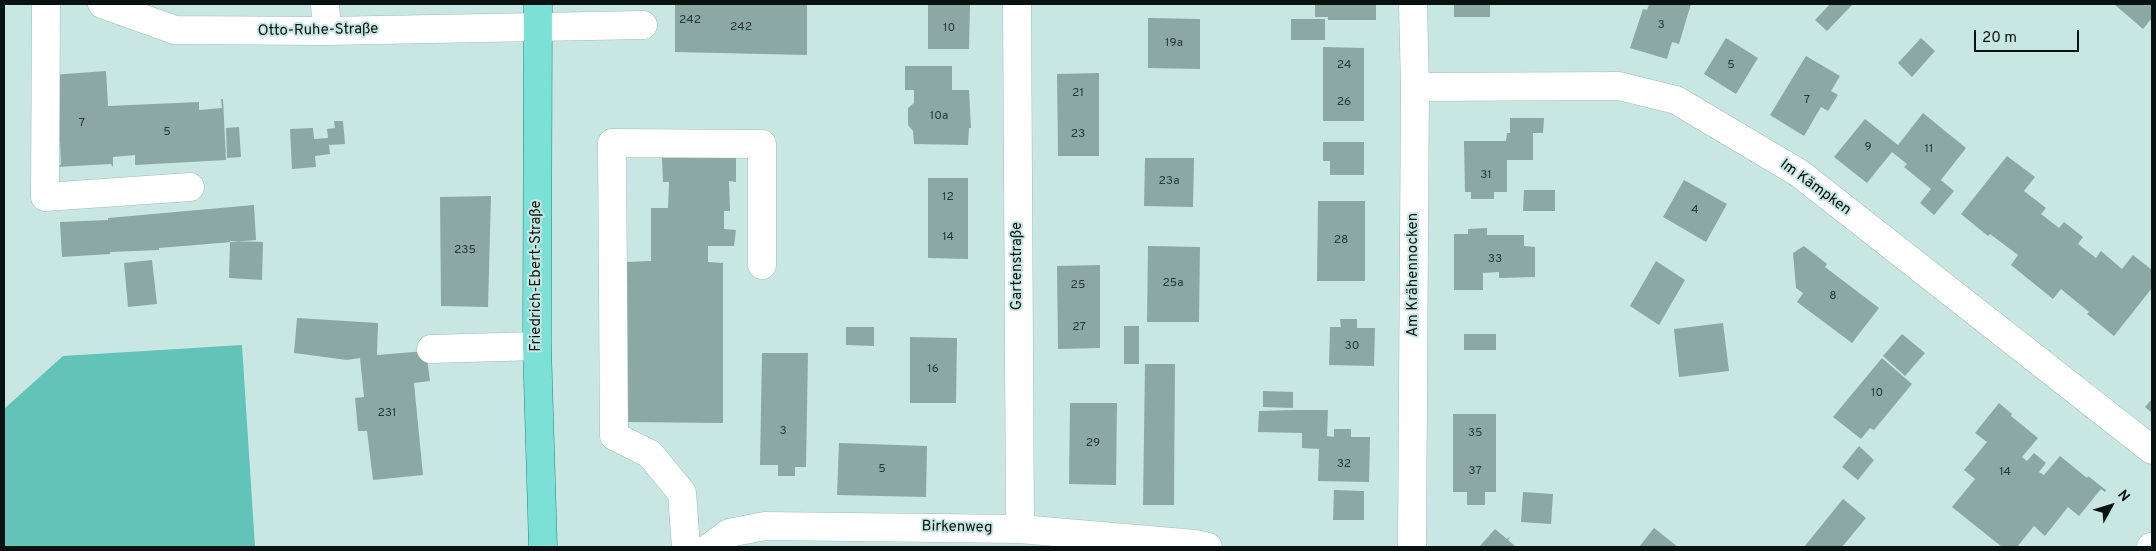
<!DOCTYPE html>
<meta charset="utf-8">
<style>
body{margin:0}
#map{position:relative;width:2156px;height:551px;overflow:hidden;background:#c8e7e2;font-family:Overpass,sans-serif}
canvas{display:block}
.frame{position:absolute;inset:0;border:5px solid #071211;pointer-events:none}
.north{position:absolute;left:2086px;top:481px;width:50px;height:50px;-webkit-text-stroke:4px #c8e7e2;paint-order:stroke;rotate:51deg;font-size:14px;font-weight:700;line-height:20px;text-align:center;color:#071211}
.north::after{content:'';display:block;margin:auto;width:18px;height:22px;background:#071211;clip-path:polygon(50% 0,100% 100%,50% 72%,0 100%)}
.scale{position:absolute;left:1974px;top:30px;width:105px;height:22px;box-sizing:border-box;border:2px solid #071211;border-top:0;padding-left:6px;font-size:15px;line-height:18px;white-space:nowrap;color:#071211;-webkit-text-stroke:4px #c8e7e2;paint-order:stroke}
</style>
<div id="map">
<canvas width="2156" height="551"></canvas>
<div class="frame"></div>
<div class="north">N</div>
<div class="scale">20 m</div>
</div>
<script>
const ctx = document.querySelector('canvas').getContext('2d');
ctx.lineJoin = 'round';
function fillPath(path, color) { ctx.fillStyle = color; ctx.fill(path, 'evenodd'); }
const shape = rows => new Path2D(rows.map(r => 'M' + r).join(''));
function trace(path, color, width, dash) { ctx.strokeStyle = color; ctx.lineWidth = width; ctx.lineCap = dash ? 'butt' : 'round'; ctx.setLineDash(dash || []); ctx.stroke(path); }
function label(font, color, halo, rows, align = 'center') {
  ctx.font = font + ' Overpass,sans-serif'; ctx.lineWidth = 4; ctx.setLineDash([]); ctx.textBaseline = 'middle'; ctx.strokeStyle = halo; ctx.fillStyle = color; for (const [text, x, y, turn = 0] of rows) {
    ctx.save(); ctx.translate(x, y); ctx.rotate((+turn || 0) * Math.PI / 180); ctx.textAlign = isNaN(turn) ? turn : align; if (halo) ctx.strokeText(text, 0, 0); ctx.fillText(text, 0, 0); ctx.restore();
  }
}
fillPath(shape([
 [242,345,255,547,4,547,4,409,63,356]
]), '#62c3b8');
fillPath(shape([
 [675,4,807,4,807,55,675,52],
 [928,4,970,4,969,49,928,49],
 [1315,4,1376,4,1376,20,1328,20,1328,17,1315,17],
 [1454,4,1490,4,1490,17,1454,17],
 [1649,4,1691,4,1679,44,1672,42,1667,59,1630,48,1643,9,1647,10],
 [1830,4,1853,4,1827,31,1815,20],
 [2114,4,2152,4,2152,18,2143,29],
 [1148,18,1200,19,1200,69,1148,68],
 [1291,19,1325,19,1325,40,1291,40],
 [1726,38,1758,58,1736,94,1704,74],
 [1921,38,1935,51,1912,77,1898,63],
 [1323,47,1364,48,1364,121,1323,121],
 [1806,56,1840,76,1831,91,1838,95,1828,111,1821,107,1804,136,1770,115],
 [905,66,952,66,952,90,969,90,971,128,969,128,968,145,914,144,913,131,908,125,908,108,914,103,914,90,905,90],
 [106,71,108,106,199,102,199,110,222,108,221,99,223,99,226,160,135,165,135,155,113,157,113,167,111,164,57,167,57,165,61,165,60,142,55,143,51,75],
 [1099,73,1099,156,1058,156,1057,74],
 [1923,113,1966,148,1941,180,1954,191,1934,215,1920,203,1931,189,1904,167,1907,164,1892,152,1867,183,1834,157,1865,119,1898,145],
 [1510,118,1544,118,1543,133,1533,133,1533,160,1507,160,1507,192,1494,192,1494,199,1471,199,1471,192,1465,192,1464,141,1506,141,1507,133,1510,133],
 [334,121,343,121,345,144,329,145,330,154,315,156,316,167,292,169,290,129,313,128,314,139,328,138,327,129,335,128],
 [239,127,241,157,227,158,226,128],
 [1323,142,1364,142,1364,175,1330,175,1330,161,1323,161],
 [736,156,736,182,729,181,730,211,724,211,724,229,736,230,734,246,708,246,708,262,723,263,723,423,627,422,626,262,651,261,651,208,668,208,669,182,663,182,662,157],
 [2007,156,2035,177,2024,191,2046,208,2041,214,2059,228,2064,222,2083,237,2078,244,2096,258,2101,251,2122,269,2133,255,2152,270,2152,288,2114,336,2087,314,2089,312,2061,289,2053,299,2011,265,2018,255,1990,234,1988,236,1961,214],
 [1145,158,1194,158,1193,207,1144,206],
 [928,178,968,178,968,259,928,258],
 [1684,180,1727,204,1706,242,1663,217],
 [1524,190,1555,190,1555,211,1523,211],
 [491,196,488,307,441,306,440,197],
 [1318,201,1365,201,1365,281,1317,281],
 [254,205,256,240,159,248,159,250,110,252,110,254,62,257,60,222,108,220,108,218],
 [1487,228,1487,235,1524,235,1524,246,1535,247,1535,277,1499,278,1499,272,1483,273,1483,290,1454,290,1454,234,1468,234,1468,229],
 [230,241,263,242,262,280,229,278],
 [1148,246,1200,247,1199,322,1147,322],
 [1804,246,1827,264,1825,267,1879,308,1852,343,1797,302,1803,293,1796,288,1793,253],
 [152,260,157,304,128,307,124,263],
 [1656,261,1685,280,1659,325,1630,306],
 [1100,265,1100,348,1058,349,1057,266],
 [297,318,378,323,377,355,426,351,430,381,414,383,423,475,373,480,367,431,358,431,355,398,364,397,360,358,347,360,294,353],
 [1340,319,1357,319,1357,328,1375,328,1374,366,1329,365,1330,327,1341,327],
 [1723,323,1729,371,1679,377,1674,329],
 [1124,326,1139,326,1139,364,1124,364],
 [846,327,874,327,874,346,846,345],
 [1464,334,1496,334,1496,350,1464,350],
 [1902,334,1925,353,1905,376,1883,356],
 [910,337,957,338,956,403,910,403],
 [762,353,808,353,806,467,795,467,795,476,778,476,778,465,760,465],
 [1882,358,1912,384,1874,430,1870,428,1861,439,1833,417],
 [1145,364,1175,364,1174,505,1143,505],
 [1263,391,1293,392,1293,408,1263,407],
 [2152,399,2152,413,2145,407],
 [1070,403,1117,403,1116,485,1069,484],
 [1999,403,2012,414,2011,416,2038,438,2022,457,2027,461,2034,453,2046,463,2039,472,2044,475,2060,456,2087,478,2088,476,2106,490,2105,492,2101,489,2079,516,2068,507,2045,536,2034,526,2017,547,2002,547,1952,507,1975,479,1964,470,1987,442,1975,433],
 [1293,410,1328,410,1327,436,1334,437,1334,429,1351,429,1351,437,1370,437,1369,482,1318,481,1319,449,1302,448,1302,433,1258,432,1259,411],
 [1453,414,1496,414,1496,492,1485,492,1485,505,1467,505,1467,492,1453,492],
 [839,443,927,446,926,497,837,495],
 [1859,446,1874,460,1858,480,1842,467],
 [1334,490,1364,491,1364,520,1333,520],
 [1523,492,1553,494,1551,524,1521,522],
 [1843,499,1866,518,1842,547,1804,547],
 [1654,528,1678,547,1639,547],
 [1495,529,1507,539,1511,536,1508,540,1516,547,1479,547]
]), '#8ba8a4');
const minor = shape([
 [46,4,45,197,190,187],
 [102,4,175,30,327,31,643,25],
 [325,4,327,31],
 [1017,4,1020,529],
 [1415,87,1619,86,1676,100,1799,173,2152,450],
 [431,349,537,346],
 [686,547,682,493,650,454,614,436,612,143,762,144,762,265],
 [710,547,729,533,765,526,1020,529,1195,544,1208,547],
 [1412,547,1415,87,1413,4],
 [2151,547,2152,547]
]);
const major = shape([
 [538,4,537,346,543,547]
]);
trace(minor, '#9fbdb9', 29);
trace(major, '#1c8a81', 29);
trace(minor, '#fff', 28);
trace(major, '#7de0d7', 28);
label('12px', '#283836', null, [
 ["242",690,21],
 ["3",1661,26],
 ["242",741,28],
 ["10",949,29],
 ["19a",1174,44],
 ["24",1344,66],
 ["5",1731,66],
 ["21",1078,94],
 ["7",1807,101],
 ["26",1344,103],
 ["10a",939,117],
 ["7",82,124],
 ["5",167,133],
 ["23",1078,135],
 ["9",1868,148],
 ["11",1929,150],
 ["31",1486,176],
 ["23a",1169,182],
 ["12",948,198],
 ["4",1695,211],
 ["14",948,238],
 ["28",1341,241],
 ["235",465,251],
 ["33",1495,260],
 ["25a",1173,284],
 ["25",1078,286],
 ["8",1833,297],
 ["27",1079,328],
 ["30",1352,347],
 ["16",933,370],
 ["10",1877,394],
 ["231",387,414],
 ["3",783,432],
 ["35",1475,434],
 ["29",1093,444],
 ["32",1344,465],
 ["5",882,470],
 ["37",1475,472],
 ["14",2005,473]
]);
label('15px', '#071211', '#c8e7e2', [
 ["Otto-Ruhe-Straße",318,31,-1],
 ["Im Kämpken",1815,188,36],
 ["Gartenstraße",1018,266,-90],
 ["Am Krähennocken",1414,275,-90],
 ["Friedrich-Ebert-Straße",537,276,-90],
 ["Birkenweg",957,528,1]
]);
</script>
